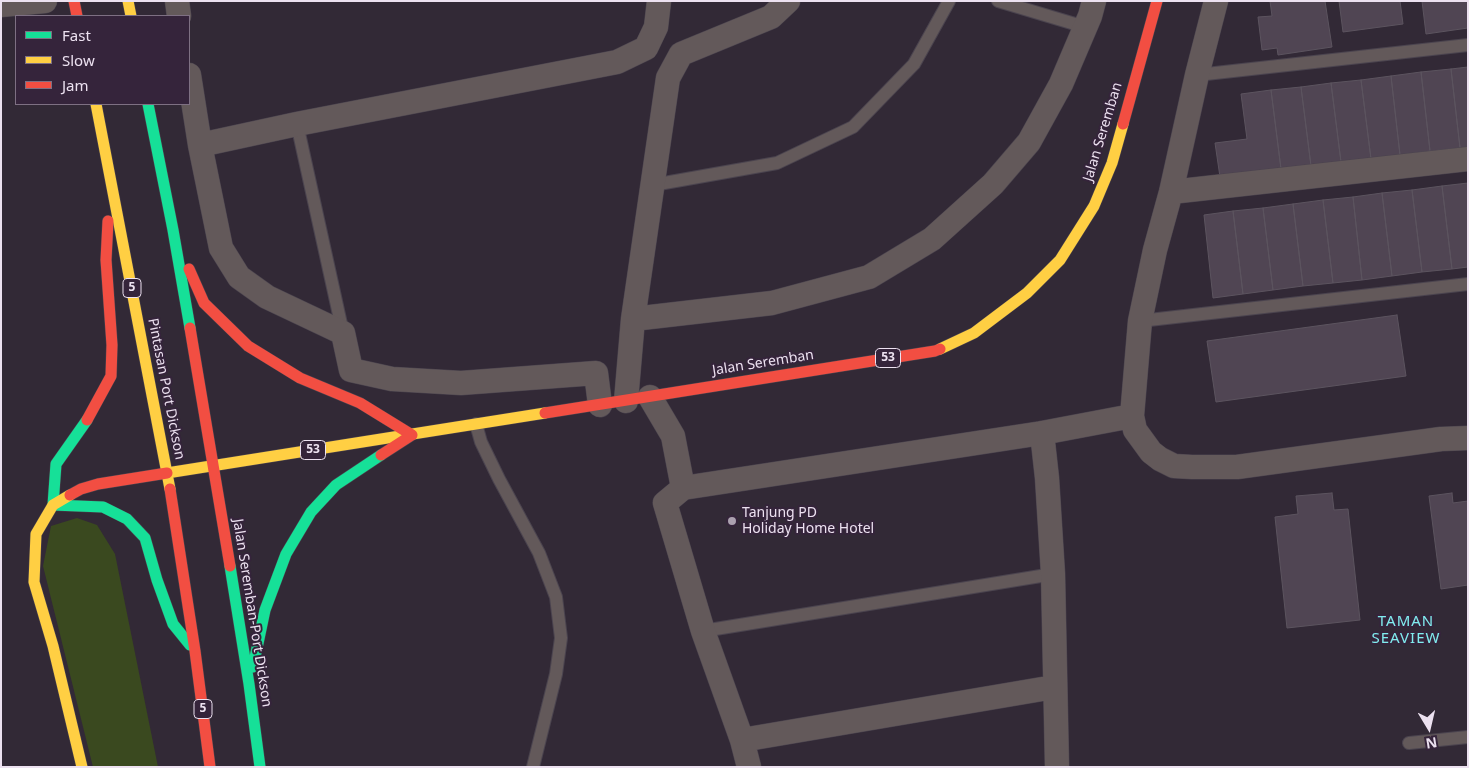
<!DOCTYPE html>
<style>
body{margin:0}
#map{position:relative;width:1469px;height:768px;overflow:hidden;background:#322936;font-family:"Noto Sans",sans-serif}
canvas{display:block}
.frame{position:absolute;inset:0;border:2px solid #ece1f0;pointer-events:none}
.legend{position:absolute;left:15px;top:15px;width:175px;height:90px;box-sizing:border-box;background:#35243b;border:1px solid #7e7083;margin:0;padding:6px 9px;list-style:none;font-size:15px;color:#ece1f0}
.legend li{display:flex;align-items:center;gap:10px;height:25px}
.legend b{width:25px;border:1px solid #7e7083}
.north{position:absolute;left:1404px;top:703px;width:50px;height:50px;-webkit-text-stroke:4px #35243b;paint-order:stroke;rotate:171deg;font-size:14px;font-weight:700;line-height:20px;text-align:center;color:#ece1f0}
.north::after{content:'';display:block;margin:auto;width:18px;height:22px;background:#ece1f0;clip-path:polygon(50% 0,100% 100%,50% 72%,0 100%)}
</style>
<div id="map">
<canvas width="1469" height="768"></canvas>
<div class="frame"></div>
<ul class="legend">
<li><b style="height:6px;background:#16e098"></b>Fast</li>
<li><b style="height:6px;background:#ffcf43"></b>Slow</li>
<li><b style="height:6px;background:#f24e42"></b>Jam</li>
</ul>
<div class="north">N</div>
</div>
<script>
const ctx = document.querySelector('canvas').getContext('2d');
ctx.lineJoin = 'round';
function fillPath(path, color) { ctx.fillStyle = color; ctx.fill(path, 'evenodd'); }
const shape = rows => new Path2D(rows.map(r => 'M' + r).join(''));
function trace(path, color, width, dash) { ctx.strokeStyle = color; ctx.lineWidth = width; ctx.lineCap = dash ? 'butt' : 'round'; ctx.setLineDash(dash || []); ctx.stroke(path); }
function label(font, color, halo, rows, align = 'center') {
  ctx.font = font + ' "Noto Sans",sans-serif'; ctx.lineWidth = 4; ctx.setLineDash([]); ctx.textBaseline = 'middle'; ctx.strokeStyle = halo; ctx.fillStyle = color; for (const [text, x, y, turn = 0] of rows) {
    ctx.save(); ctx.translate(x, y); ctx.rotate((+turn || 0) * Math.PI / 180); ctx.textAlign = isNaN(turn) ? turn : align; if (halo) ctx.strokeText(text, 0, 0); ctx.fillText(text, 0, 0); ctx.restore();
  }
}
fillPath(shape([
 [77,518,97,525,115,554,158,767,93,767,43,566,51,526]
]), '#3a491f');
const building = shape([
 [1270,1,1325,1,1332,47,1278,55,1277,48,1262,50,1258,17,1272,16,1270,1],
 [1339,1,1400,1,1403,24,1343,32,1339,1],
 [1422,1,1468,1,1468,28,1426,34,1422,1],
 [1468,67,1468,147,1460,148,1451,69,1468,67],
 [1451,69,1460,148,1430,151,1421,72,1451,69],
 [1421,72,1430,151,1400,155,1391,76,1421,72],
 [1391,76,1400,155,1371,159,1361,80,1391,76],
 [1361,80,1371,159,1341,162,1331,83,1361,80],
 [1331,83,1341,162,1311,166,1301,87,1331,83],
 [1301,87,1311,166,1281,169,1271,90,1301,87],
 [1271,90,1281,169,1220,177,1215,143,1247,139,1241,94,1271,90],
 [1468,183,1468,267,1452,269,1442,186,1468,183],
 [1442,186,1452,269,1422,272,1412,190,1442,186],
 [1412,190,1422,272,1392,276,1382,193,1412,190],
 [1382,193,1392,276,1362,280,1353,197,1382,193],
 [1353,197,1362,280,1333,283,1323,200,1353,197],
 [1323,200,1333,283,1303,286,1293,204,1323,200],
 [1293,204,1303,286,1273,290,1263,208,1293,204],
 [1263,208,1273,290,1243,294,1233,211,1263,208],
 [1233,211,1243,294,1213,298,1204,215,1233,211],
 [1397,315,1406,376,1216,402,1207,341,1397,315],
 [1332,493,1334,510,1348,509,1360,620,1287,628,1275,517,1298,514,1296,496,1332,493],
 [1452,493,1453,503,1468,501,1468,585,1441,589,1429,496,1452,493]
]);
fillPath(building, '#504553');
trace(building, '#5c545f', 1);
const lane = shape([
 [998,1,1085,27],
 [1197,75,1468,45],
 [297,124,343,333],
 [653,185,777,163,853,127,914,64,949,1],
 [1140,321,1468,284],
 [476,424,481,442,499,479,539,553,556,597,561,638,556,674,533,767],
 [703,631,1053,574],
 [1409,743,1468,737]
]);
const street = shape([
 [177,1,179,16],
 [1216,1,1197,75,1171,192,1155,250,1140,321,1132,416,1135,430,1151,452,1160,459,1174,466,1192,467,1237,467,1441,439,1468,438],
 [1,5,45,1],
 [189,75,200,145,221,248,239,277,267,297,343,333,351,370,392,379,461,383,596,373,600,405],
 [200,145,297,124,617,62,646,48,656,27,659,1],
 [1171,192,1468,159],
 [633,319,772,303,869,277,932,239,993,184,1029,142,1061,84,1090,16,1094,1],
 [650,397,673,436,683,488],
 [626,401,633,319,668,78,681,54,771,17,788,1],
 [1042,433,1047,478,1053,574,1057,767],
 [742,740,1054,687],
 [749,767,742,740,703,631,665,503,683,488,1042,433,1132,416]
]);
const fast = shape([
 [148,104,173,230,190,328],
 [87,420,56,464,53,505,103,507,127,519,145,538,157,580,173,624,190,645],
 [230,566,249,684,260,767],
 [253,667,265,610,286,554,311,512,336,485,381,455]
]);
const slow = shape([
 [128,1,131,16],
 [96,104,170,489],
 [940,349,974,333,1027,293,1060,260,1094,206,1112,163,1123,124],
 [167,473,545,413],
 [70,495,53,505,36,534,34,582,53,646,82,767]
]);
const jam = shape([
 [74,1,77,16],
 [1123,124,1157,1],
 [189,269,204,303,248,346,300,378,360,403,412,435,381,455],
 [190,328,230,566],
 [545,413,935,351,940,349],
 [87,420,111,376,112,345,106,260,108,221],
 [170,489,195,651,210,767],
 [70,495,81,489,98,484,167,473]
]);
trace(lane, '#4b444f', 14);
trace(street, '#4b444f', 25);
trace(fast, '#4b444f', 12);
trace(slow, '#4b444f', 12);
trace(jam, '#4b444f', 12);
trace(lane, '#63595a', 12);
trace(street, '#63595a', 24);
trace(fast, '#16e098', 11);
trace(slow, '#ffcf43', 11);
trace(jam, '#f24e42', 11);
for (const [x, y, r, color] of [
 [732,521,5,"#aba1af"]
]) { const dot = new Path2D(); dot.arc(x, y, r, 0, 2 * Math.PI); ctx.fillStyle = color; ctx.fill(dot); trace(dot, '#35243b', 2); }
for (const [x, y, w] of [
 [132,288,18],
 [888,358,25],
 [313,450,25],
 [203,709,18]
]) { const box = new Path2D(); box.roundRect(x - w / 2, y - 9.5, w, 19, 4); ctx.fillStyle = '#35243b'; ctx.fill(box); trace(box, '#ece1f0', 1); }
label('bold 12px', '#ece1f0', null, [
 ["5",132,288],
 ["53",888,358],
 ["53",313,450],
 ["5",203,709]
]);
label('14px', '#ece1f0', '#35243b', [
 ["Jalan Seremban",1103,132,-73],
 ["Jalan Seremban",763,363,-9],
 ["Pintasan Port Dickson",166,389,79],
 ["Jalan Seremban-Port Dickson",252,613,81]
]);
label('14px', '#ece1f0', '#35243b', [
 ["Tanjung PD",742,513],
 ["Holiday Home Hotel",742,529]
], 'left');
ctx.letterSpacing = '1px';
label('15px', '#81edef', '#35243b', [
 ["TAMAN",1406,622],
 ["SEAVIEW",1406,639]
]);
ctx.letterSpacing = '0px';
</script>
